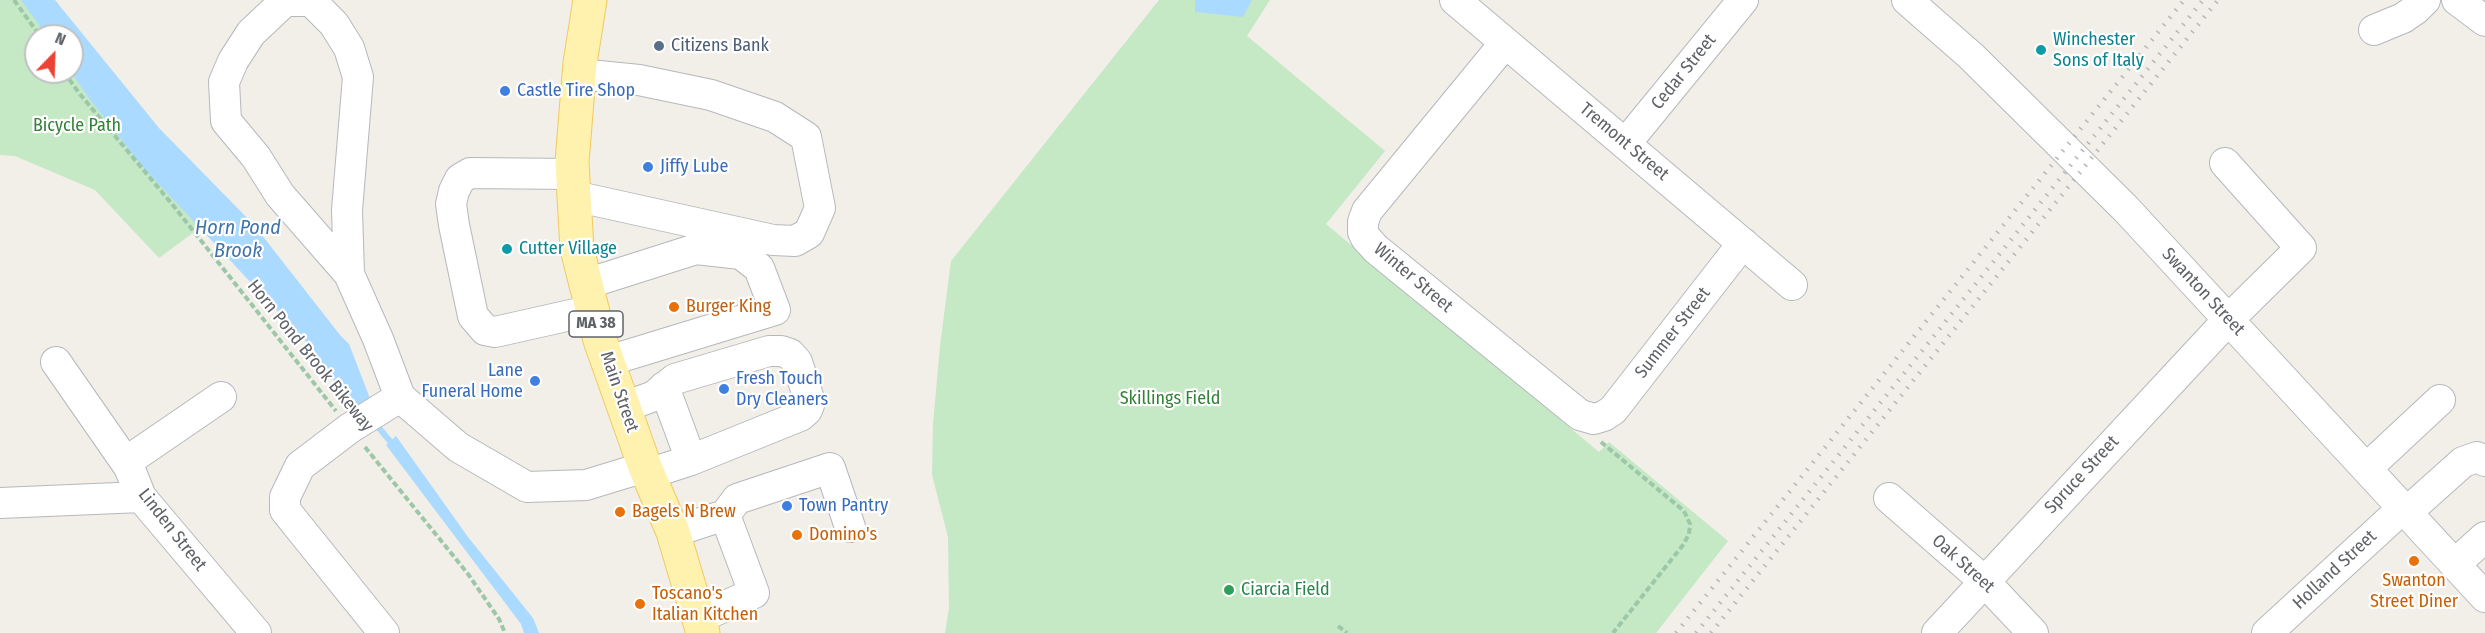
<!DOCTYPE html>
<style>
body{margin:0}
#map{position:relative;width:2485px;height:633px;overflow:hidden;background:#f1efe8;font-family:"Fira Sans Condensed",sans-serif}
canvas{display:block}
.north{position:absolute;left:24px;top:24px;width:60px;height:60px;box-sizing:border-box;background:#fff;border:2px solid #bfc1c3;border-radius:50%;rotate:23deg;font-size:16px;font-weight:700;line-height:24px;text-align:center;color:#5f6368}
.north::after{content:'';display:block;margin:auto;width:21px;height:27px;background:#ea4335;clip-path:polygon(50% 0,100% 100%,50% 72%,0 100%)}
</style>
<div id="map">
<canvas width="2485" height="633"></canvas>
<div class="north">N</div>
</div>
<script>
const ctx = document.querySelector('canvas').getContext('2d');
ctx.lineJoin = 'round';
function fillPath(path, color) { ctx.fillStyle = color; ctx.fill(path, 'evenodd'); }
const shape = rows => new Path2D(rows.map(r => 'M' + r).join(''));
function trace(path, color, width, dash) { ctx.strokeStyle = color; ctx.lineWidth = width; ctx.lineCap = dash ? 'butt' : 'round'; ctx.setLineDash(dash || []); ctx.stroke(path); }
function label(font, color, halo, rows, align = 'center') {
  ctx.font = font + ' "Fira Sans Condensed",sans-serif'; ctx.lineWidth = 4.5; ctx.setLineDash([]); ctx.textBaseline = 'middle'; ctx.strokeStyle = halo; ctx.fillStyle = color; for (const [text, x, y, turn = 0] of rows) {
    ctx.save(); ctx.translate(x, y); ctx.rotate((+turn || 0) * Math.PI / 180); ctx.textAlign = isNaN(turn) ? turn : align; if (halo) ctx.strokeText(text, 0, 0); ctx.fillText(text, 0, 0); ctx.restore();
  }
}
fillPath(shape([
 [0,0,29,0,63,36,36,36,36,72,72,72,228,207,159,258,95,190,15,156,0,155],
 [1159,0,1270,0,1247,36,1385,151,1326,224,1599,452,1609,442,1728,541,1656,633,945,633,949,608,948,537,932,475,933,424,940,346,951,261]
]), '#c5e8c5');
fillPath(shape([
 [21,0,55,0,159,128,254,225,340,335,349,344,371,401,353,409,311,347,142,166,88,97,71,72,72,36,47,36],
 [1195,0,1252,0,1243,17,1195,12],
 [396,436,468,537,533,618,539,633,524,633,521,624,386,445]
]), '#aadaff');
trace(shape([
 [374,422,394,446]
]), '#aadaff', 6);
const minor = shape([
 [1455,0,1792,285],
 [1907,0,1971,56,2126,209,2485,597],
 [2457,0,2485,21],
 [2374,30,2403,18,2416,9,2425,0],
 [1505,43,1367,211,1363,222,1363,232,1366,238,1376,249,1580,415,1594,419,1604,416,1613,410,1743,243],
 [1626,143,1743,0],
 [573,174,470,173,460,179,454,191,451,204,454,225,473,316,485,330,495,332,593,310],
 [574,196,773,240,795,241,809,233,820,208,806,137,775,117,711,95,639,80,579,74],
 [349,274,280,195,256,157,226,121,224,82,233,61,251,33,285,1,311,1,334,24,349,48,358,77,347,210,349,274,378,339,400,397,458,447,527,487,586,485,645,467],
 [586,284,696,249,741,254,759,268,775,310,608,361],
 [56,362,129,467,141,497,256,633],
 [664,387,691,460],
 [624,407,654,396,675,379,769,351,781,351,790,354,797,362,810,402,807,410,800,416,691,460,648,474],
 [126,462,221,397],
 [2367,468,2440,400],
 [1889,498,1984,581,2033,633],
 [0,503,141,497],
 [2407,512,2463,462,2477,457,2485,461],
 [673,532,725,515],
 [2455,564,2485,537],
 [699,618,754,593,725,515,737,499,830,468,850,527],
 [384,633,285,510,285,497,300,466,350,428,400,397],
 [1937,633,2229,319,2301,248,2225,163],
 [2267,633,2403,508]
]);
const major = shape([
 [590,0,580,63,572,162,577,249,600,340,645,467,673,532,703,633]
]);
trace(minor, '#b5b8bc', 32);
trace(major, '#f2c960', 35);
trace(shape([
 [14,0,40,36],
 [64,72,79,93,172,204,336,411],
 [1601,442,1684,511,1690,524,1689,534,1683,545,1613,633],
 [365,447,468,574,499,619,505,633],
 [1338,626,1347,633]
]), '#9cc7a9', 4, [6, 3]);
trace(minor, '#fff', 30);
trace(major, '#fff2af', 33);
trace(shape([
 [1676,633,2184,0],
 [1696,633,2203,0],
 [1711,633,2218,0]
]), '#b6b7b8', 4.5, [1.5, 8]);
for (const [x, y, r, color] of [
 [659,46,6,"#5c6f8a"],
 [2041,50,6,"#0f9aa8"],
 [505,91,6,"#3f7fe0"],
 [648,167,6,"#3f7fe0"],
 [507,249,6,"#0f9aa8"],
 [674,307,6,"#e8710a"],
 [535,381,6,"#3f7fe0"],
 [724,389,6,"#3f7fe0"],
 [787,506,6,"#3f7fe0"],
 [620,512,6,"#e8710a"],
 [797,535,6,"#e8710a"],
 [2414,561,6,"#e8710a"],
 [1229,590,6,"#2e9e5b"],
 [640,604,6,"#e8710a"]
]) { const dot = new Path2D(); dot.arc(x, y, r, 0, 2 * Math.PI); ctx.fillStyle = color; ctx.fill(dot); trace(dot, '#fff', 2); }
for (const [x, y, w] of [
 [596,324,54]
]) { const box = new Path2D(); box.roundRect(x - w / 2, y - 13, w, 26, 4.5); ctx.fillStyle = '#fff'; ctx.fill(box); trace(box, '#5f6368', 1.5); }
label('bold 16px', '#5f6368', null, [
 ["MA 38",596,324]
]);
label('18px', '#0d838f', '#fff', [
 ["Winchester",2053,40],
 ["Sons of Italy",2053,61],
 ["Cutter Village",519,249]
], 'left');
label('18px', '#4e5e75', '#fff', [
 ["Citizens Bank",671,46]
], 'left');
label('18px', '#5f6368', '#fff', [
 ["Cedar Street",1684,72,-51],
 ["Tremont Street",1624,142,40],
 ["Winter Street",1413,278,40],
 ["Swanton Street",2203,292,47],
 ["Summer Street",1673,333,-52],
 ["Horn Pond Brook Bikeway",310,356,51],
 ["Main Street",619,392,71],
 ["Spruce Street",2082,475,-47],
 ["Linden Street",172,530,52],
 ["Oak Street",1963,564,42],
 ["Holland Street",2335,570,-43]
]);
label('18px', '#366cbe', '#fff', [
 ["Castle Tire Shop",517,91],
 ["Jiffy Lube",660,167],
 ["Lane",523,371,"right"],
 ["Funeral Home",523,392,"right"],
 ["Fresh Touch",736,379],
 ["Dry Cleaners",736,400],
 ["Town Pantry",799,506]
], 'left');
label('18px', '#348238', '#fff', [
 ["Bicycle Path",77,126],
 ["Skillings Field",1170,399]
]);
label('18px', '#c56008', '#fff', [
 ["Burger King",686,307],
 ["Bagels N Brew",632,512],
 ["Domino's",809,535],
 ["Swanton",2414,581,"center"],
 ["Street Diner",2414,602,"center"],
 ["Toscano's",652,594],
 ["Italian Kitchen",652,615]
], 'left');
label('18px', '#27864d', '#fff', [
 ["Ciarcia Field",1241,590]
], 'left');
label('italic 20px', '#4174aa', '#fff', [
 ["Horn Pond",238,228],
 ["Brook",238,251]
]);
</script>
